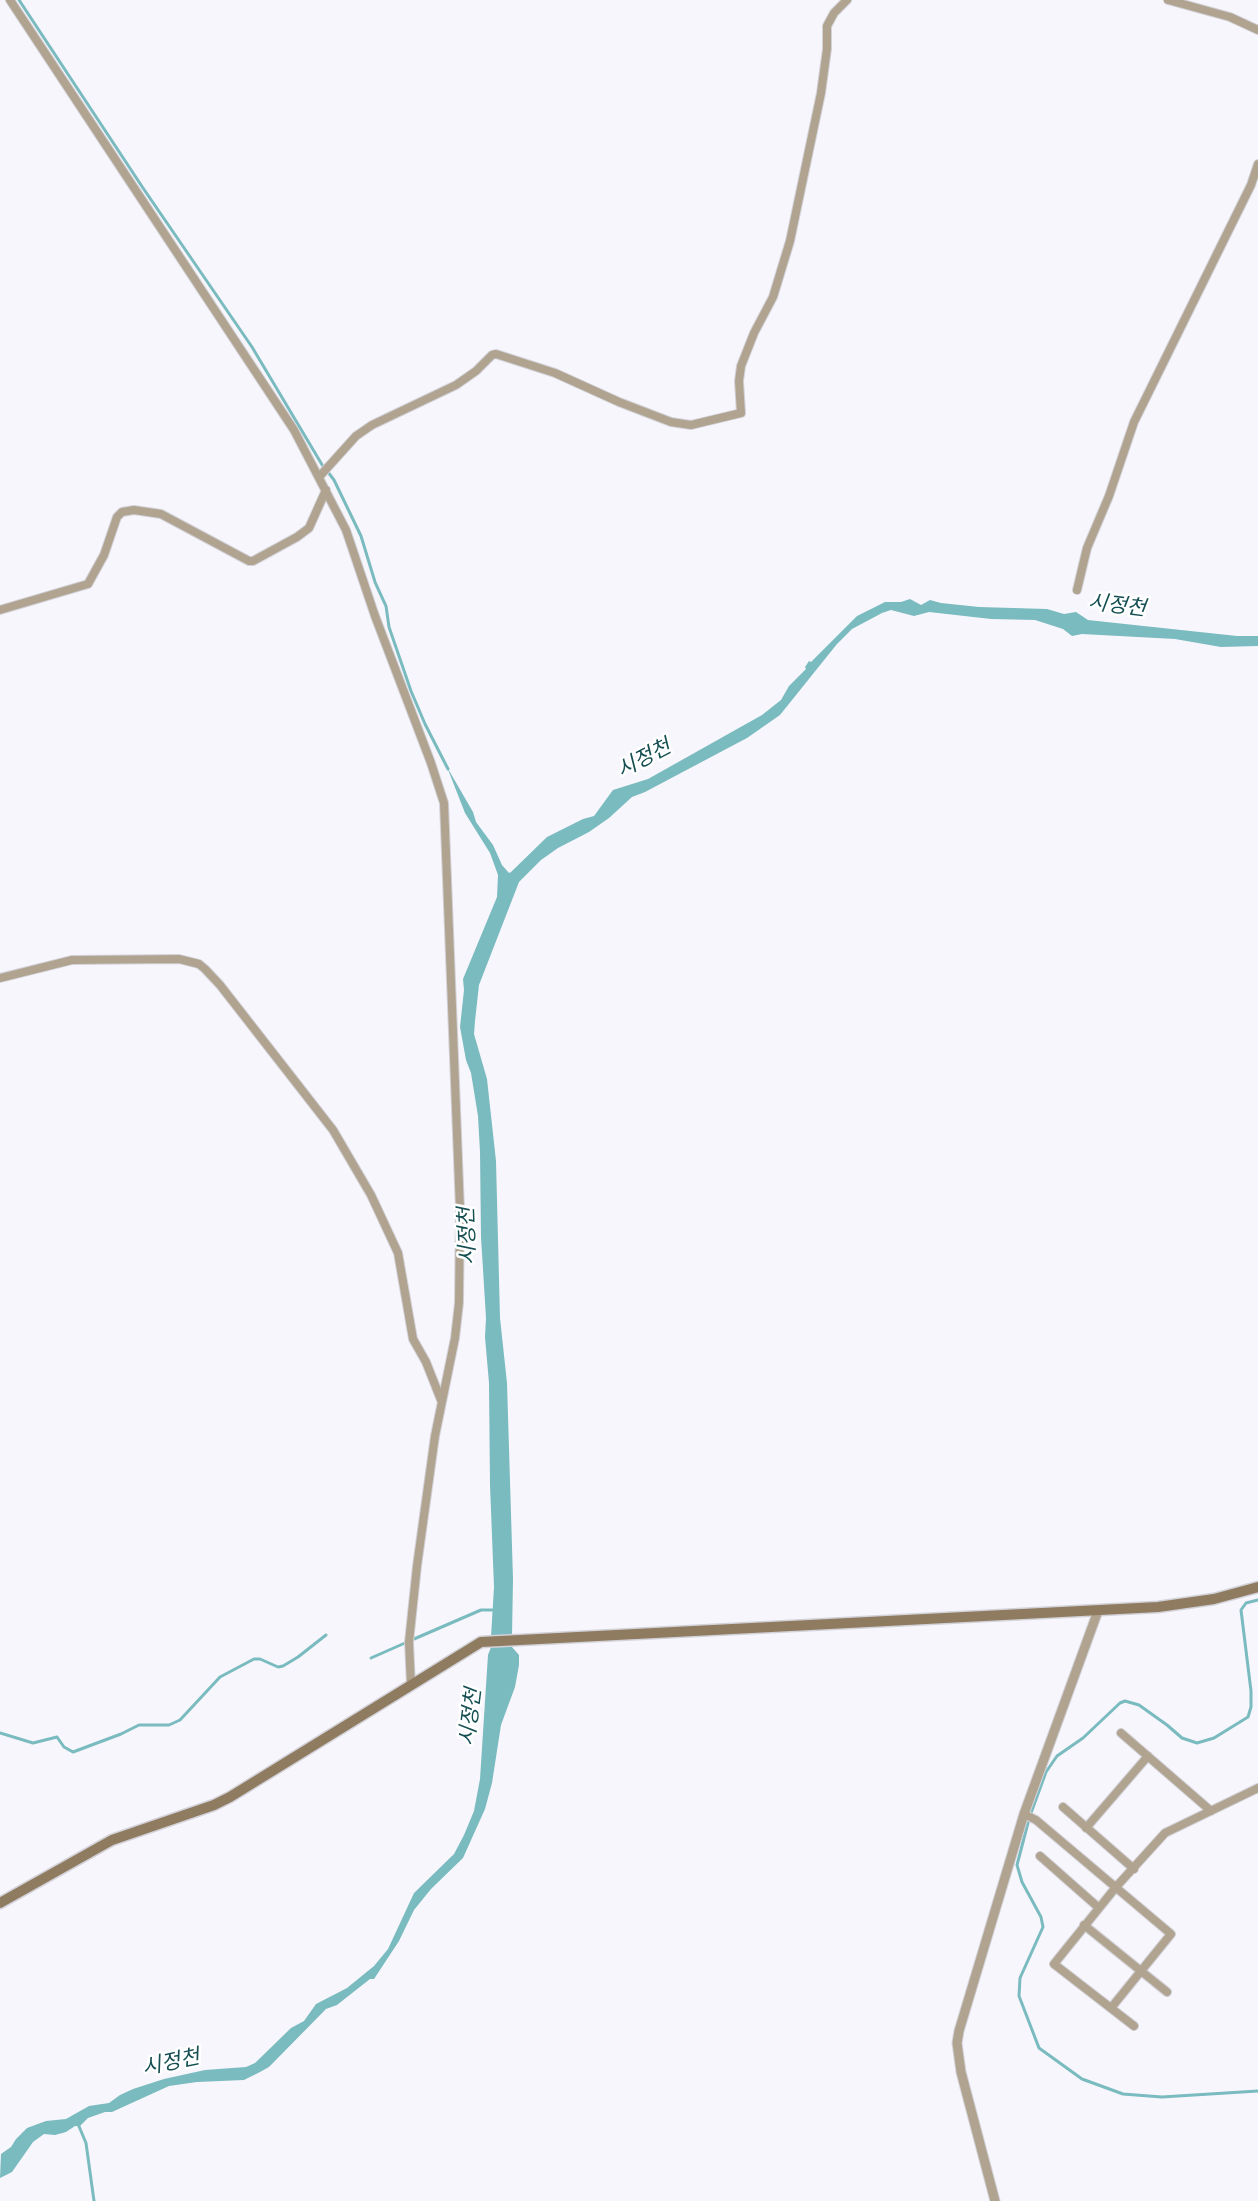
<!DOCTYPE html>
<meta charset="utf-8">
<style>
body{margin:0}
canvas{display:block;background:#f7f6fc}
</style>
<canvas width="1258" height="2201"></canvas>
<script>
const ctx = document.querySelector('canvas').getContext('2d');
ctx.lineJoin = 'round';
function fillPath(path, color) { ctx.fillStyle = color; ctx.fill(path, 'evenodd'); }
const shape = rows => new Path2D(rows.map(r => 'M' + r).join(''));
function trace(path, color, width, dash) { ctx.strokeStyle = color; ctx.lineWidth = width; ctx.lineCap = dash ? 'butt' : 'round'; ctx.setLineDash(dash || []); ctx.stroke(path); }
function label(font, color, halo, rows, align = 'center') {
  ctx.font = font + ' "Fira Sans","Noto Sans KR",sans-serif'; ctx.lineWidth = 5; ctx.setLineDash([]); ctx.textBaseline = 'middle'; ctx.strokeStyle = halo; ctx.fillStyle = color; for (const [text, x, y, turn = 0] of rows) {
    ctx.save(); ctx.translate(x, y); ctx.rotate((+turn || 0) * Math.PI / 180); ctx.textAlign = isNaN(turn) ? turn : align; if (halo) ctx.strokeText(text, 0, 0); ctx.fillText(text, 0, 0); ctx.restore();
  }
}
fillPath(shape([
 [910,599,921,605,930,600,941,603,979,607,1047,609,1064,614,1076,612,1088,620,1097,621,1237,636,1258,636,1258,646,1221,647,1175,639,1082,634,1072,636,1063,629,1035,620,991,619,929,612,914,616,891,610,882,613,852,629,837,644,780,715,747,738,645,792,632,797,609,818,589,832,558,848,541,860,519,882,479,985,475,1021,474,1034,487,1079,496,1161,500,1318,507,1383,513,1579,512,1636,491,1637,494,1587,490,1485,489,1383,485,1337,486,1318,481,1237,480,1152,478,1116,471,1073,466,1060,460,1027,464,990,463,979,497,897,498,875,490,853,465,813,447,767,473,812,476,822,493,845,502,865,509,873,511,872,547,837,583,819,594,816,613,790,648,779,762,715,781,700,789,686,806,669,805,667,809,661,811,662,857,616,885,602,901,602],
 [491,1647,512,1647,519,1655,519,1665,515,1687,501,1725,492,1783,485,1809,463,1858,431,1889,414,1910,399,1941,374,1979,370,1979,337,2005,326,2009,269,2067,260,2072,244,2080,197,2082,169,2086,112,2112,105,2112,88,2118,80,2126,75,2126,66,2132,55,2135,44,2134,33,2142,12,2172,0,2178,1,2154,11,2147,16,2139,27,2128,46,2121,66,2119,89,2106,109,2103,120,2095,133,2089,164,2079,205,2070,246,2067,255,2063,291,2028,304,2021,316,2004,347,1988,374,1966,388,1949,414,1893,454,1854,464,1835,474,1811,480,1779,488,1655]
]), '#7abbc0');
trace(shape([
 [19,0,143,188,252,347,324,468],
 [328,472,334,480,361,536,375,582,386,606,389,627,411,691,425,724,448,769],
 [414,1639,481,1610,493,1610],
 [371,1658,405,1643],
 [0,1733,33,1743,57,1737,64,1747,73,1752,121,1734,139,1725,169,1725,180,1720,220,1677,254,1659,260,1659,278,1667,283,1666,298,1657,326,1635],
 [1031,1813,1046,1772,1057,1756,1083,1738,1120,1703,1125,1701,1139,1705,1167,1725,1182,1738,1197,1743,1214,1738,1248,1717,1251,1707,1251,1691,1241,1610,1246,1603,1258,1600],
 [1029,1819,1017,1865,1022,1882,1041,1917,1043,1927,1020,1978,1019,1996,1039,2048,1082,2079,1123,2094,1162,2097,1258,2091],
 [78,2124,86,2143,94,2201]
]), '#7abbc0', 3);
const minor = shape([
 [10,0,294,430,346,530,375,616,431,763,444,803,460,1210,459,1303,455,1338,435,1436,417,1566,409,1642,411,1685],
 [1168,0,1230,17,1258,30],
 [319,477,356,436,372,425,456,385,476,371,492,355,496,354,555,373,619,402,671,422,691,425,741,413,739,381,741,366,754,333,773,297,790,241,821,93,827,49,827,26,834,13,847,0],
 [1077,590,1087,548,1109,496,1134,422,1251,185,1258,164],
 [0,610,88,584,104,555,117,517,122,512,134,510,161,514,249,561,253,561,297,537,309,528,326,490],
 [0,978,72,960,179,959,199,964,205,969,220,985,333,1130,371,1195,398,1253,413,1339,426,1362,441,1400],
 [1121,1733,1211,1811],
 [1063,1807,1134,1869],
 [1024,1814,1036,1820,1171,1934,1111,2008],
 [1086,1828,1148,1756],
 [1040,1856,1099,1908],
 [1084,1925,1167,1992],
 [1134,2026,1054,1964,1116,1887,1165,1833,1258,1788]
]);
const tertiary = shape([
 [995,2201,961,2072,957,2043,959,2031,1024,1814,1098,1611]
]);
const secondary = shape([
 [0,1903,112,1840,214,1805,230,1797,481,1642,1158,1607,1214,1599,1258,1587]
]);
trace(minor, '#d3d2d9', 10);
trace(tertiary, '#d3d2d9', 11);
trace(secondary, '#d3d2d9', 13);
trace(minor, '#b0a491', 8);
trace(tertiary, '#b0a491', 9);
trace(secondary, '#8e7b60', 10);
label('italic 21px', '#154f52', '#fff', [
 ["시정천",1117,606,7],
 ["시정천",644,759,-28],
 ["시정천",468,1236,-92],
 ["시정천",471,1717,-83],
 ["시정천",171,2063,-12]
]);
</script>
